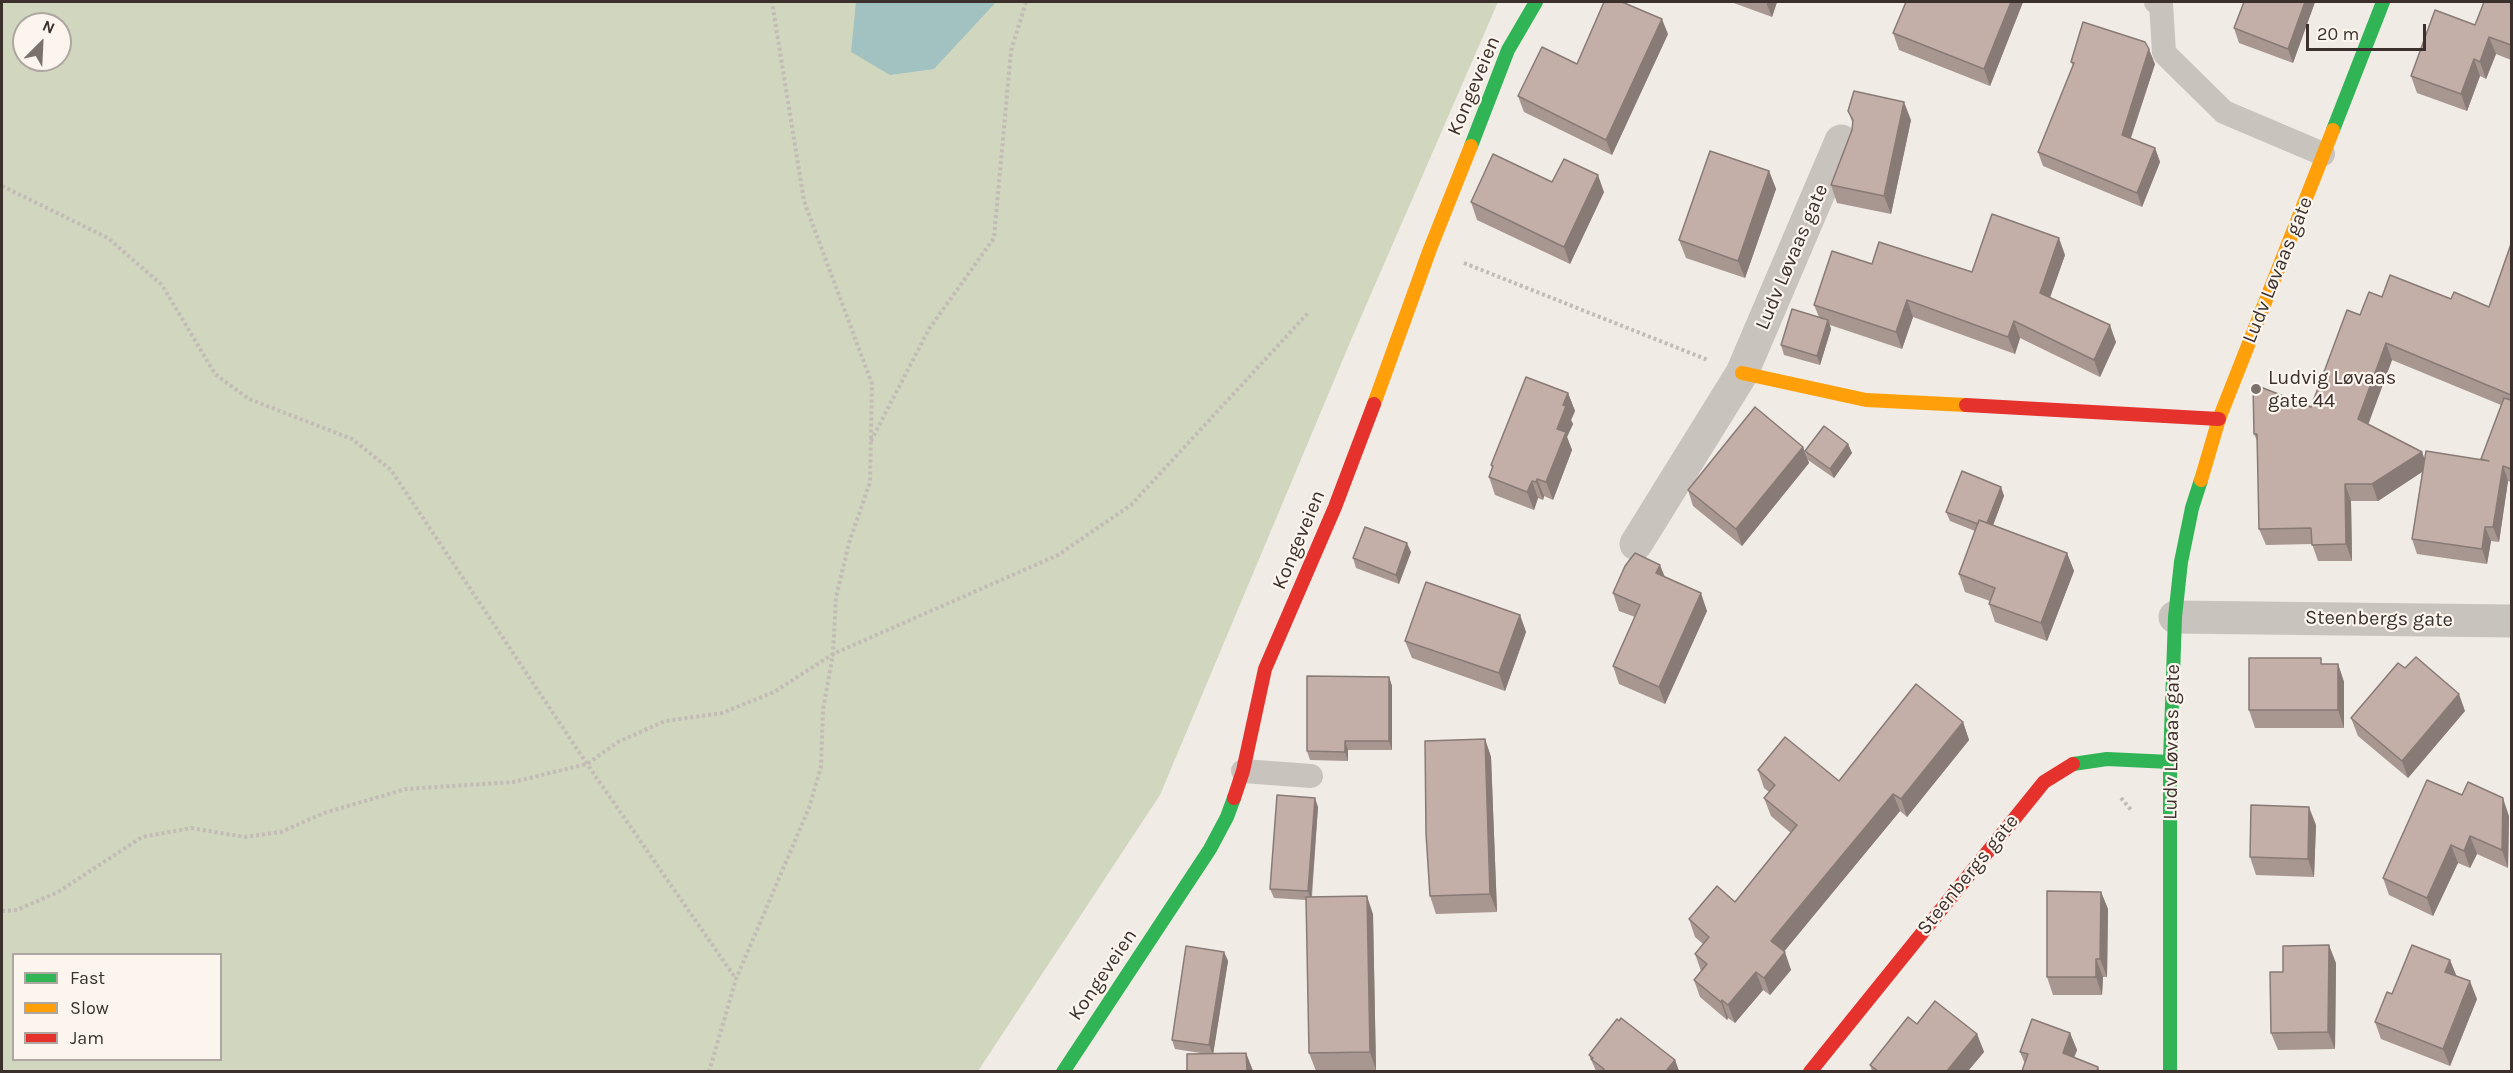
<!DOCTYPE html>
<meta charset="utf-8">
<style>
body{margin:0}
#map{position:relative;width:2513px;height:1073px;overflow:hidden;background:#f0ebe5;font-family:Karla,sans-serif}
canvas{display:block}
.frame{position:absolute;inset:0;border:3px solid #3b302b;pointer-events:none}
.legend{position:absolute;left:12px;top:953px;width:210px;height:108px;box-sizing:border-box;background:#fbf5ee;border:2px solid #aea6a0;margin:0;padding:8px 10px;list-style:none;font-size:18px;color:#3b302b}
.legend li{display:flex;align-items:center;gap:12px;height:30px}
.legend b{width:30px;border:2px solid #aea6a0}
.north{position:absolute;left:12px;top:12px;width:60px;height:60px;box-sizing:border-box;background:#fbf5ee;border:2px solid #aea6a0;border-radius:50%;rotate:24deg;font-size:16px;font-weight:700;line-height:24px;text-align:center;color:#3b302b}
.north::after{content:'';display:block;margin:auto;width:21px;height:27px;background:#7a716c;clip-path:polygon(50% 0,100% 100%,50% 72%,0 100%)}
.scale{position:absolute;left:2306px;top:24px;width:120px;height:27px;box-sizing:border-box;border:3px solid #3b302b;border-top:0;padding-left:8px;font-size:18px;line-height:21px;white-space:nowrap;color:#3b302b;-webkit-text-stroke:4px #fbf5ee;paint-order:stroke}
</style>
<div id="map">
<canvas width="2513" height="1073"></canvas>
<div class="frame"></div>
<ul class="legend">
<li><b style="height:8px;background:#30b455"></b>Fast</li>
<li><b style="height:8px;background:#ff9f0a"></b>Slow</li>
<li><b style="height:8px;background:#e5322d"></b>Jam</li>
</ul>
<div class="north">N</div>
<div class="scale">20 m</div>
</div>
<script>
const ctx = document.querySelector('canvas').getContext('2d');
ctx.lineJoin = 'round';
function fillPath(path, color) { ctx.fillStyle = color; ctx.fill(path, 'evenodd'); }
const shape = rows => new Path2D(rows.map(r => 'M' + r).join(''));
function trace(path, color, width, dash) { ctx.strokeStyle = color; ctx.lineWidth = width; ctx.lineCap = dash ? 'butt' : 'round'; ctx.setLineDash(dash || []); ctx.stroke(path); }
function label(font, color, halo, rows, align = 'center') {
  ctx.font = font + ' Karla,sans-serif'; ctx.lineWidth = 4.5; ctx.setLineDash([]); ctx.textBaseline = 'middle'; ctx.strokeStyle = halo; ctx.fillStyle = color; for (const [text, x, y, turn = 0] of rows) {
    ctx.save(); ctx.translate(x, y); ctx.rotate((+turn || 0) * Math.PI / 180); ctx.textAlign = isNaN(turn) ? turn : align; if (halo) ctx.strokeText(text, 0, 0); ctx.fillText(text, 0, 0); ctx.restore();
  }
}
fillPath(shape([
 [2,2,1498,2,1354,333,1160,795,978,1071,2,1072],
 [24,24,60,24,60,60,24,60],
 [14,954,220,954,220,1060,14,1060]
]), '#d1d6bf');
fillPath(shape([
 [856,2,996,2,934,69,890,75,851,52]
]), '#a1c2c1');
trace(shape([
 [2,186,108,238,162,285,215,374,249,399,352,439,391,470,587,764,736,979],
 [1464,263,1708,360],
 [871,441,929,329,994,238,1011,51,1026,2],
 [2121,798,2132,811],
 [2,911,17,910,58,892,142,837,191,828,245,837,281,832,324,813,406,789,513,782,587,764,618,742,665,721,722,713,774,692,833,654,1058,555,1131,505,1308,313],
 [709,1072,736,979,809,808,821,767,823,710,833,654,836,597,849,543,870,482,872,384,804,201,772,2]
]), '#c2bbb6', 4, [3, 3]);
trace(shape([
 [2156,2,2161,3,2164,53,2224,112,2323,154],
 [1243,771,1311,776]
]), '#c9c3be', 24);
trace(shape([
 [1636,544,1742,373,1841,141],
 [2175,617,2512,621]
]), '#c9c3be', 33);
trace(shape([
 [2333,130,2383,2],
 [1471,146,1508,50,1536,2],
 [2073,764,2107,759,2170,762],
 [1063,1072,1210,849,1227,817,1234,798],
 [2170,1072,2170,762,2175,617,2181,562,2192,508,2201,480]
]), '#30b455', 14);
trace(shape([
 [1742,373,1866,400,1966,405],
 [1374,404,1430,249,1471,146],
 [2201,480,2219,419,2333,130]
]), '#ff9f0a', 14);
trace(shape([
 [1966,405,2219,419],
 [1234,798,1243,771,1265,669,1335,507,1374,404],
 [1810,1072,2044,782,2073,764]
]), '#e5322d', 14);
fillPath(shape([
 [1731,2,1777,2,1772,17],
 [2023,2,1990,86,1899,50,1893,33],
 [2244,2,2315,2,2293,63,2239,43,2234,28],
 [2511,2,2511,60,2496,54,2486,79,2480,76,2467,111,2417,93,2411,76,2475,25],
 [1668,34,1612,155,1524,112,1518,96,1577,64],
 [2071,62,2155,64,2131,138,2155,148,2160,162,2142,207,2043,166,2038,152,2073,66],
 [1848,111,1911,120,1891,214,1837,203,1831,185,1852,130,1853,124],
 [1769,171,1776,189,1745,278,1686,258,1679,240],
 [1552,182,1604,192,1570,264,1477,220,1471,202],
 [2511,244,2511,482,2508,481,2499,542,2491,541,2487,564,2417,554,2412,539,2422,472,2378,501,2351,501,2352,561,2318,561,2312,544,2266,545,2259,529,2258,443,2254,434,2311,407,2360,315,2382,297,2451,299,2489,307],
 [2392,360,2501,405,2481,459,2482,460,2424,459,2422,452,2368,424],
 [2065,255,2050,297,2116,342,2100,377,2020,338,2015,354,1913,317,1902,349,1830,325,1831,329,1820,365,1784,355,1781,345,1819,317,1814,305,1872,264,1972,272],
 [1568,393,1575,411,1571,420,1573,424,1567,437,1572,450,1553,500,1544,496,1543,500,1538,498,1534,510,1495,495,1489,477,1492,468,1491,465],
 [1848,444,1852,453,1834,478,1808,460,1805,451],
 [1803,447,1809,463,1742,546,1693,506,1688,490],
 [2001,487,2004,496,1993,525,2067,553,2074,571,2047,641,1995,622,1989,604,1990,601,1965,592,1959,574,1975,531,1950,521,1946,512],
 [1411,552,1399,584,1356,568,1353,558],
 [1665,577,1707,611,1665,704,1619,684,1613,666,1635,617,1619,611,1613,593],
 [1520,615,1526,632,1505,691,1412,658,1405,641],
 [2323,664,2338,664,2344,682,2344,728,2255,728,2249,710],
 [1389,677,1392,686,1392,750,1348,750,1348,761,1310,760,1307,751],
 [2465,711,2408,778,2358,736,2351,718],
 [1963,722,1969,740,1907,817,1900,811,1784,951,1791,970,1770,995,1763,990,1735,1023,1728,1018,1727,1020,1700,997,1694,980,1701,971,1695,954,1703,944,1695,937,1689,919,1735,902,1791,833,1771,816,1764,798,1769,792,1764,788,1758,770,1839,781],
 [1485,739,1491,757,1497,912,1436,914,1430,896],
 [1318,807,1312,897,1373,914,1376,1070,1316,1071,1309,1053,1306,900,1274,898,1270,889],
 [2509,816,2508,868,2477,854,2470,868,2458,863,2433,916,2389,895,2383,878],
 [2316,825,2314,877,2256,875,2250,857],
 [2101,892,2108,909,2107,977,2103,977,2102,995,2053,995,2047,977],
 [1224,952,1228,961,1213,1054,1246,1053,1253,1071,1187,1071,1207,1054,1175,1049,1172,1040],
 [2450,960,2456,976,2477,999,2450,1066,2381,1039,2375,1022,2392,994],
 [2336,963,2335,1049,2278,1050,2271,1033,2283,972],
 [1917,1024,1977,1034,1984,1052,1968,1071,1872,1071,1870,1065],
 [2070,1033,2077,1050,2074,1058,2098,1067,2100,1071,2022,1071,2025,1064,2020,1052],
 [1589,1055,1675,1060,1679,1071,1596,1071]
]), '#a89690');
fillPath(shape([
 [1766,2,1777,2,1772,17],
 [2011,2,2023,2,1990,86,1984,69],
 [2305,2,2315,2,2293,63,2288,49],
 [1662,19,1668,34,1612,155,1606,140],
 [2489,37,2496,54,2486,79,2480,62],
 [2149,49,2155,64,2127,149,2122,135],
 [2474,59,2480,76,2467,111,2461,94],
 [1904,102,1911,120,1891,214,1884,196],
 [2155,148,2160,162,2142,207,2137,193],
 [1769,171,1776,189,1745,278,1738,261],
 [1598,175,1604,192,1570,264,1564,247],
 [2059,238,2065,255,2046,309,2040,293],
 [1907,300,1913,317,1902,349,1896,332],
 [1828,320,1831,329,1820,365,1817,356],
 [2014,321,2020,338,2015,354,2008,337],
 [2110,325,2116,342,2100,377,2094,360],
 [2386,343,2392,360,2364,436,2358,419],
 [1568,393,1575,411,1571,420,1573,424,1567,437,1572,450,1553,500,1546,482,1557,429,1563,405],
 [1848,444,1852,453,1834,478,1830,469],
 [1803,447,1809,463,1742,546,1736,529],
 [2422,452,2428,468,2378,501,2372,484],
 [2503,466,2508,481,2499,542,2493,527],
 [1537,479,1544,496,1543,500,1536,482],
 [1532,481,1538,498,1534,510,1527,492],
 [2345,484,2351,501,2352,561,2346,544],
 [2001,487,2004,496,1989,536,1986,527],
 [2485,527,2491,541,2487,564,2482,549],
 [1407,543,1411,552,1399,584,1396,575],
 [2067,553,2074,571,2047,641,2041,623],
 [1660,565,1667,582,1656,573],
 [1701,593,1707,611,1665,704,1659,687],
 [1520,615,1526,632,1505,691,1499,673],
 [2338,664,2344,682,2344,728,2338,710],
 [1389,677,1392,686,1392,750,1389,741],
 [2459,694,2465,711,2408,778,2402,761],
 [1963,722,1969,740,1907,817,1901,799],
 [1485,739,1491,757,1497,912,1490,894],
 [1345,741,1348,750,1348,761,1345,752],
 [1893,794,1900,811,1778,959,1771,941],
 [1315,798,1318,807,1311,900,1308,891],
 [2503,798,2509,816,2508,868,2502,850],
 [2309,807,2316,825,2314,877,2308,859],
 [2470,836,2477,854,2470,868,2464,851],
 [2451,845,2458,863,2433,916,2427,898],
 [2101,892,2108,909,2107,977,2100,959],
 [1367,896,1373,914,1376,1070,1370,1052],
 [2329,945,2336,963,2335,1049,2328,1032],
 [1224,952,1228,961,1213,1055,1209,1045],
 [1785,952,1791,970,1770,995,1764,978],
 [2096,959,2103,977,2102,995,2096,977],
 [2450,960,2457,977,2445,972],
 [1756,972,1763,990,1735,1023,1728,1005],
 [2470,981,2477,999,2450,1066,2443,1049],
 [1722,1000,1728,1018,1727,1020,1721,1002],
 [2070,1033,2077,1050,2069,1070,2063,1053],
 [1977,1034,1984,1052,1968,1071,1947,1071],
 [1246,1053,1253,1071,1247,1071],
 [1675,1060,1679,1071,1666,1071]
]), '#887a75');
const building = shape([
 [1604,2,1622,2,1662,19,1606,140,1518,96,1542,47,1577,64,1604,2],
 [1906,2,2011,2,1984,69,1893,33,1906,2],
 [2244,2,2305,2,2288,49,2234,28,2244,2],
 [2484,2,2511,2,2511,45,2489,37,2480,62,2474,59,2461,94,2411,76,2435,10,2475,25,2484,2],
 [2083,22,2145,42,2149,49,2122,135,2155,148,2137,193,2038,152,2074,63,2071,62,2083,22],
 [1854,91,1904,102,1884,196,1831,185,1852,130,1853,120,1848,111,1854,91],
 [1710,151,1769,171,1738,261,1679,240,1710,151],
 [1493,154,1552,182,1564,159,1598,175,1564,247,1471,202,1493,154],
 [1992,214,2059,238,2040,293,2110,325,2094,360,2014,321,2008,337,1907,300,1896,332,1814,305,1832,251,1872,264,1879,242,1972,272,1992,214],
 [2511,244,2511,395,2386,343,2358,419,2422,452,2372,484,2345,484,2346,544,2312,545,2311,528,2259,529,2257,434,2254,434,2253,384,2311,407,2347,310,2360,315,2369,292,2382,297,2390,275,2451,299,2454,292,2489,307,2511,244],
 [1792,309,1828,320,1817,356,1781,345,1792,309],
 [1526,377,1568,393,1563,405,1566,406,1557,429,1566,432,1546,482,1537,479,1536,482,1532,481,1527,492,1489,477,1493,466,1491,465,1526,377],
 [2504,398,2511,400,2511,469,2503,466,2493,527,2485,527,2482,549,2412,539,2426,451,2489,461,2481,459,2504,398],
 [1755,407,1803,447,1736,529,1688,490,1755,407],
 [1824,426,1848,444,1830,469,1805,451,1824,426],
 [1962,471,2001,487,1987,523,1979,520,1978,524,1946,512,1962,471],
 [1979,520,2067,553,2041,623,1989,604,1995,588,1959,574,1979,520],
 [1365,527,1407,543,1396,575,1353,558,1365,527],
 [1635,553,1660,565,1656,573,1701,593,1659,687,1613,666,1640,605,1613,593,1625,566,1635,553],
 [1426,582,1520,615,1499,673,1405,641,1426,582],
 [2416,657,2459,694,2402,761,2351,718,2398,663,2405,668,2416,657],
 [2249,658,2321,658,2321,664,2338,664,2338,710,2249,710,2249,658],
 [1307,676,1389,677,1389,741,1345,741,1345,752,1307,751,1307,676],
 [1916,684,1963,722,1901,799,1893,794,1771,941,1785,952,1764,978,1756,972,1728,1005,1722,1000,1721,1002,1694,980,1707,964,1695,954,1709,937,1689,919,1717,886,1735,902,1797,825,1764,798,1775,785,1758,770,1785,737,1839,781,1916,684],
 [1485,739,1490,894,1430,896,1426,833,1425,741,1485,739],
 [2427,780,2462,795,2468,782,2503,798,2502,850,2470,836,2464,851,2451,845,2427,898,2383,878,2427,780],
 [1277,795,1315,798,1308,891,1270,889,1277,795],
 [2251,805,2309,807,2308,859,2250,857,2251,805],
 [2047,891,2101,892,2100,959,2096,959,2096,977,2047,977,2047,891],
 [1367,896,1370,1052,1309,1053,1306,897,1367,896],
 [2329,945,2328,1032,2271,1033,2270,972,2283,972,2283,946,2329,945],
 [2412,945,2450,960,2445,972,2470,981,2443,1049,2375,1022,2387,992,2392,994,2412,945],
 [1186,946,1224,952,1209,1045,1172,1040,1186,946],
 [1935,1001,1977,1034,1947,1071,1878,1071,1870,1065,1908,1017,1917,1024,1935,1001],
 [1621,1018,1675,1060,1666,1071,1602,1071,1604,1069,1591,1059,1593,1058,1589,1055,1617,1019,1619,1021,1621,1018],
 [2032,1019,2070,1033,2063,1053,2098,1067,2097,1071,2022,1071,2028,1054,2020,1052,2032,1019],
 [1246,1053,1247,1071,1187,1071,1187,1054,1246,1053]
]);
fillPath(building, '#c3afa7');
trace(building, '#887a75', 1.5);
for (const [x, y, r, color] of [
 [2256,389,6,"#7a716c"]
]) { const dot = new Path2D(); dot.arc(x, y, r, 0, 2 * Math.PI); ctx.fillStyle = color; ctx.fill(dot); trace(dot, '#fbf5ee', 2); }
label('20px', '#3b302b', '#fbf5ee', [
 ["Kongeveien",1474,86,-67],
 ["Ludv Løvaas gate",1792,257,-67],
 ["Ludv Løvaas gate",2278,270,-68],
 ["Kongeveien",1299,540,-67],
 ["Steenbergs gate",2379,619,1],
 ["Ludv Løvaas gate",2172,742,-89],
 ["Steenbergs gate",1968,875,-51],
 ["Kongeveien",1103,975,-56]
]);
label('20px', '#3b302b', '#fbf5ee', [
 ["Ludvig Løvaas",2268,378],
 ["gate 44",2268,401]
], 'left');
</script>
